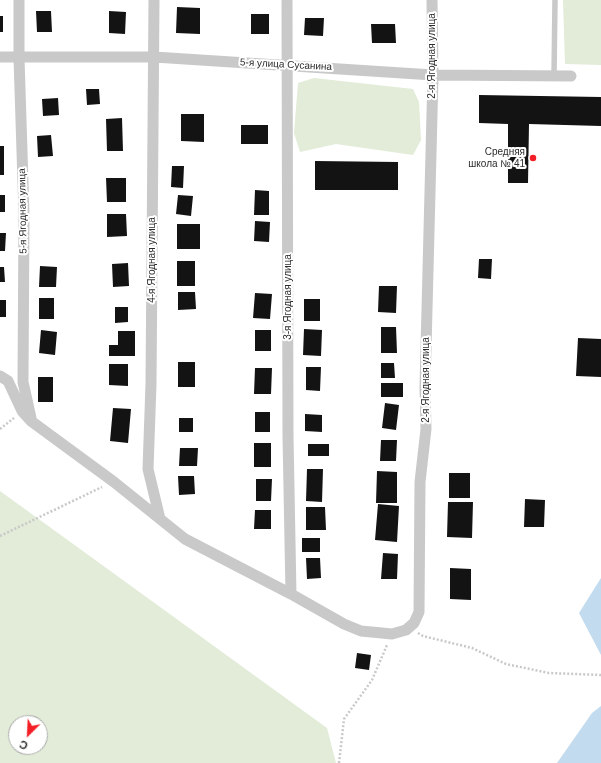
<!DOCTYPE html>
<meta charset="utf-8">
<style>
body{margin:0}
#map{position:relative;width:601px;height:763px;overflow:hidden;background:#fff;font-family:Helvetica,sans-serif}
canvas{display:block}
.north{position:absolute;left:8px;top:715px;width:40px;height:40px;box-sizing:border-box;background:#fff;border:1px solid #ababab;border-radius:50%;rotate:204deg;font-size:11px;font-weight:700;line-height:16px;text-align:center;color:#2c2c2c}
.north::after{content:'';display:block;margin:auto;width:14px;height:18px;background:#f41e26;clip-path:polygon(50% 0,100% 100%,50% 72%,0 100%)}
</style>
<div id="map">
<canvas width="601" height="763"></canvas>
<div class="north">С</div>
</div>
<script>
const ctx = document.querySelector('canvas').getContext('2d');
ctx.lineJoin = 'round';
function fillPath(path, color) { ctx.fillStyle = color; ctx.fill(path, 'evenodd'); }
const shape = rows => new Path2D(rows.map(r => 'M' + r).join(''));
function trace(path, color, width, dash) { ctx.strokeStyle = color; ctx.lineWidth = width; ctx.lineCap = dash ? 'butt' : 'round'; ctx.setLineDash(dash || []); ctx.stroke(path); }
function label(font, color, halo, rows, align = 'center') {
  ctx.font = font + ' Helvetica,sans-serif'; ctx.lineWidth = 4; ctx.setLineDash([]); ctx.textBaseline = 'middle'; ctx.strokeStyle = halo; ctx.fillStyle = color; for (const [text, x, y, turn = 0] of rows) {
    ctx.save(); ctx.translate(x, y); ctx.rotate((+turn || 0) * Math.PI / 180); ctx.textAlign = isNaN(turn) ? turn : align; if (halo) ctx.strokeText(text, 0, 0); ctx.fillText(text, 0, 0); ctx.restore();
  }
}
fillPath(shape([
 [563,0,601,0,601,65,565,64],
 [314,78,413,89,419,102,421,140,413,155,336,144,300,152,294,133,298,83],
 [0,491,327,728,336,763,0,763],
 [16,723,40,723,40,747,16,747]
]), '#e2ecd8');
fillPath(shape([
 [601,578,601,655,579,613],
 [601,706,601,763,557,763,592,713]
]), '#c2dbee');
fillPath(shape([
 [177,7,200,8,200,34,176,33],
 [36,11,51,11,52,32,37,32],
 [109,11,126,12,125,34,109,33],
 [251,14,269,14,269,34,251,34],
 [0,16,3,16,3,32,0,32],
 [305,18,324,18,323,36,304,35],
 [371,24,395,24,396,43,372,43],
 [86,89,99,89,100,104,87,105],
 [479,95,601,97,601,126,529,124,528,183,508,183,508,124,479,123],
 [58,98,59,115,43,116,42,99],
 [181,114,204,114,204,142,181,141],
 [122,118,123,151,107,151,106,119],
 [241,125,268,125,268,144,241,144],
 [51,135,53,156,38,157,37,136],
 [0,146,4,146,4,175,0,175],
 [315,161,398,162,398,190,315,190],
 [172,166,184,166,183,188,171,187],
 [106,178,126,178,126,202,107,202],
 [255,190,269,191,269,215,254,215],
 [0,195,5,195,5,212,0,212],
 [178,195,193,196,191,216,176,214],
 [107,214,126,214,127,236,107,237],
 [255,221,270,222,269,242,254,241],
 [177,224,200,224,200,249,177,249],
 [0,233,6,233,5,251,0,251],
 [479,259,492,259,491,279,478,278],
 [177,261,195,261,195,286,177,286],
 [128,263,129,286,113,287,112,264],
 [40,266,57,267,56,287,39,287],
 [0,267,4,267,5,282,0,282],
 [379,286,397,286,396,313,378,312],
 [178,292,195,292,196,309,178,310],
 [255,293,272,294,270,319,253,318],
 [39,298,54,298,54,319,39,319],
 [304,299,320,299,320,321,304,321],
 [0,300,6,300,6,317,0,317],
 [115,307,128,307,128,322,115,323],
 [381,327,396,327,397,353,381,353],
 [304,329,322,330,321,356,303,355],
 [41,330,57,332,55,355,39,353],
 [255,330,271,330,271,351,255,351],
 [118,331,135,331,135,356,109,356,109,345,118,345],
 [578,338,601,339,601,377,576,376],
 [178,362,195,362,195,387,178,387],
 [381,363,394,363,395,378,381,378],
 [109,364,128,364,128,386,109,385],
 [306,367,321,367,320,391,306,390],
 [255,368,272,368,271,394,254,394],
 [38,377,53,377,53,402,38,402],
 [381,383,403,383,403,397,381,397],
 [385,403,399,405,396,430,382,428],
 [113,408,131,409,128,443,110,441],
 [255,412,270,412,270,432,255,432],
 [305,414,322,415,322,432,305,431],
 [179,418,193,418,193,432,179,432],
 [381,440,397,440,396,461,380,461],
 [254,443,271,443,271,467,254,467],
 [308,444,329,444,329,456,308,456],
 [180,448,198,448,197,466,179,466],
 [307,469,323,469,322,502,306,501],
 [377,471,397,472,397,503,376,503],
 [449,473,470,473,470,498,449,498],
 [178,476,194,476,195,494,179,495],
 [256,479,272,479,271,501,256,501],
 [525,499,545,500,544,527,524,527],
 [448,502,473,502,472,538,447,537],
 [378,504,399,506,397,542,375,540],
 [306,507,325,507,326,530,306,530],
 [255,510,271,510,271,529,254,529],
 [302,538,320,538,320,552,302,552],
 [383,553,398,554,397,579,381,579],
 [306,558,320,558,321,578,307,579],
 [450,568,471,569,471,600,450,599],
 [357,653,371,655,369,670,355,668]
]), '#131313');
trace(shape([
 [0,429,14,418],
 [0,536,102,487],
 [418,633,423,636,472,648,506,664,549,673,601,675],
 [339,763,344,719,372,680,387,645]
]), '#c9c9c9', 2.5, [2, 2]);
trace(shape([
 [554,76,555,0]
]), '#c9c9c9', 5.5);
trace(shape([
 [19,0,19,58,24,214,23,382,31,418],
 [154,0,151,384,148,469,160,519],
 [287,0,288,436,291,594],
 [0,57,154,57,433,75,571,76],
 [0,376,8,381,22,411,31,421,114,482,185,539,291,594,344,624,361,631,392,634,406,630,414,623,419,612,420,482,426,429,425,387,433,75,432,0]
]), '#c9c9c9', 11);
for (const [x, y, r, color] of [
 [533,158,4,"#f41e26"]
]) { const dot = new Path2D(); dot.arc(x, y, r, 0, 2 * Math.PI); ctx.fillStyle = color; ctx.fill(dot); trace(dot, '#fff', 1.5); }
label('10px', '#2c2c2c', '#fff', [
 ["2-я Ягодная улица",432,56,-90],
 ["5-я улица Сусанина",286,65,3],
 ["5-я Ягодная улица",23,211,-91],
 ["4-я Ягодная улица",152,260,-90],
 ["3-я Ягодная улица",288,297,-90],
 ["2-я Ягодная улица",426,380,-90]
]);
label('10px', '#2c2c2c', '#fff', [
 ["Средняя",525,152],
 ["школа № 41",525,164]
], 'right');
</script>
